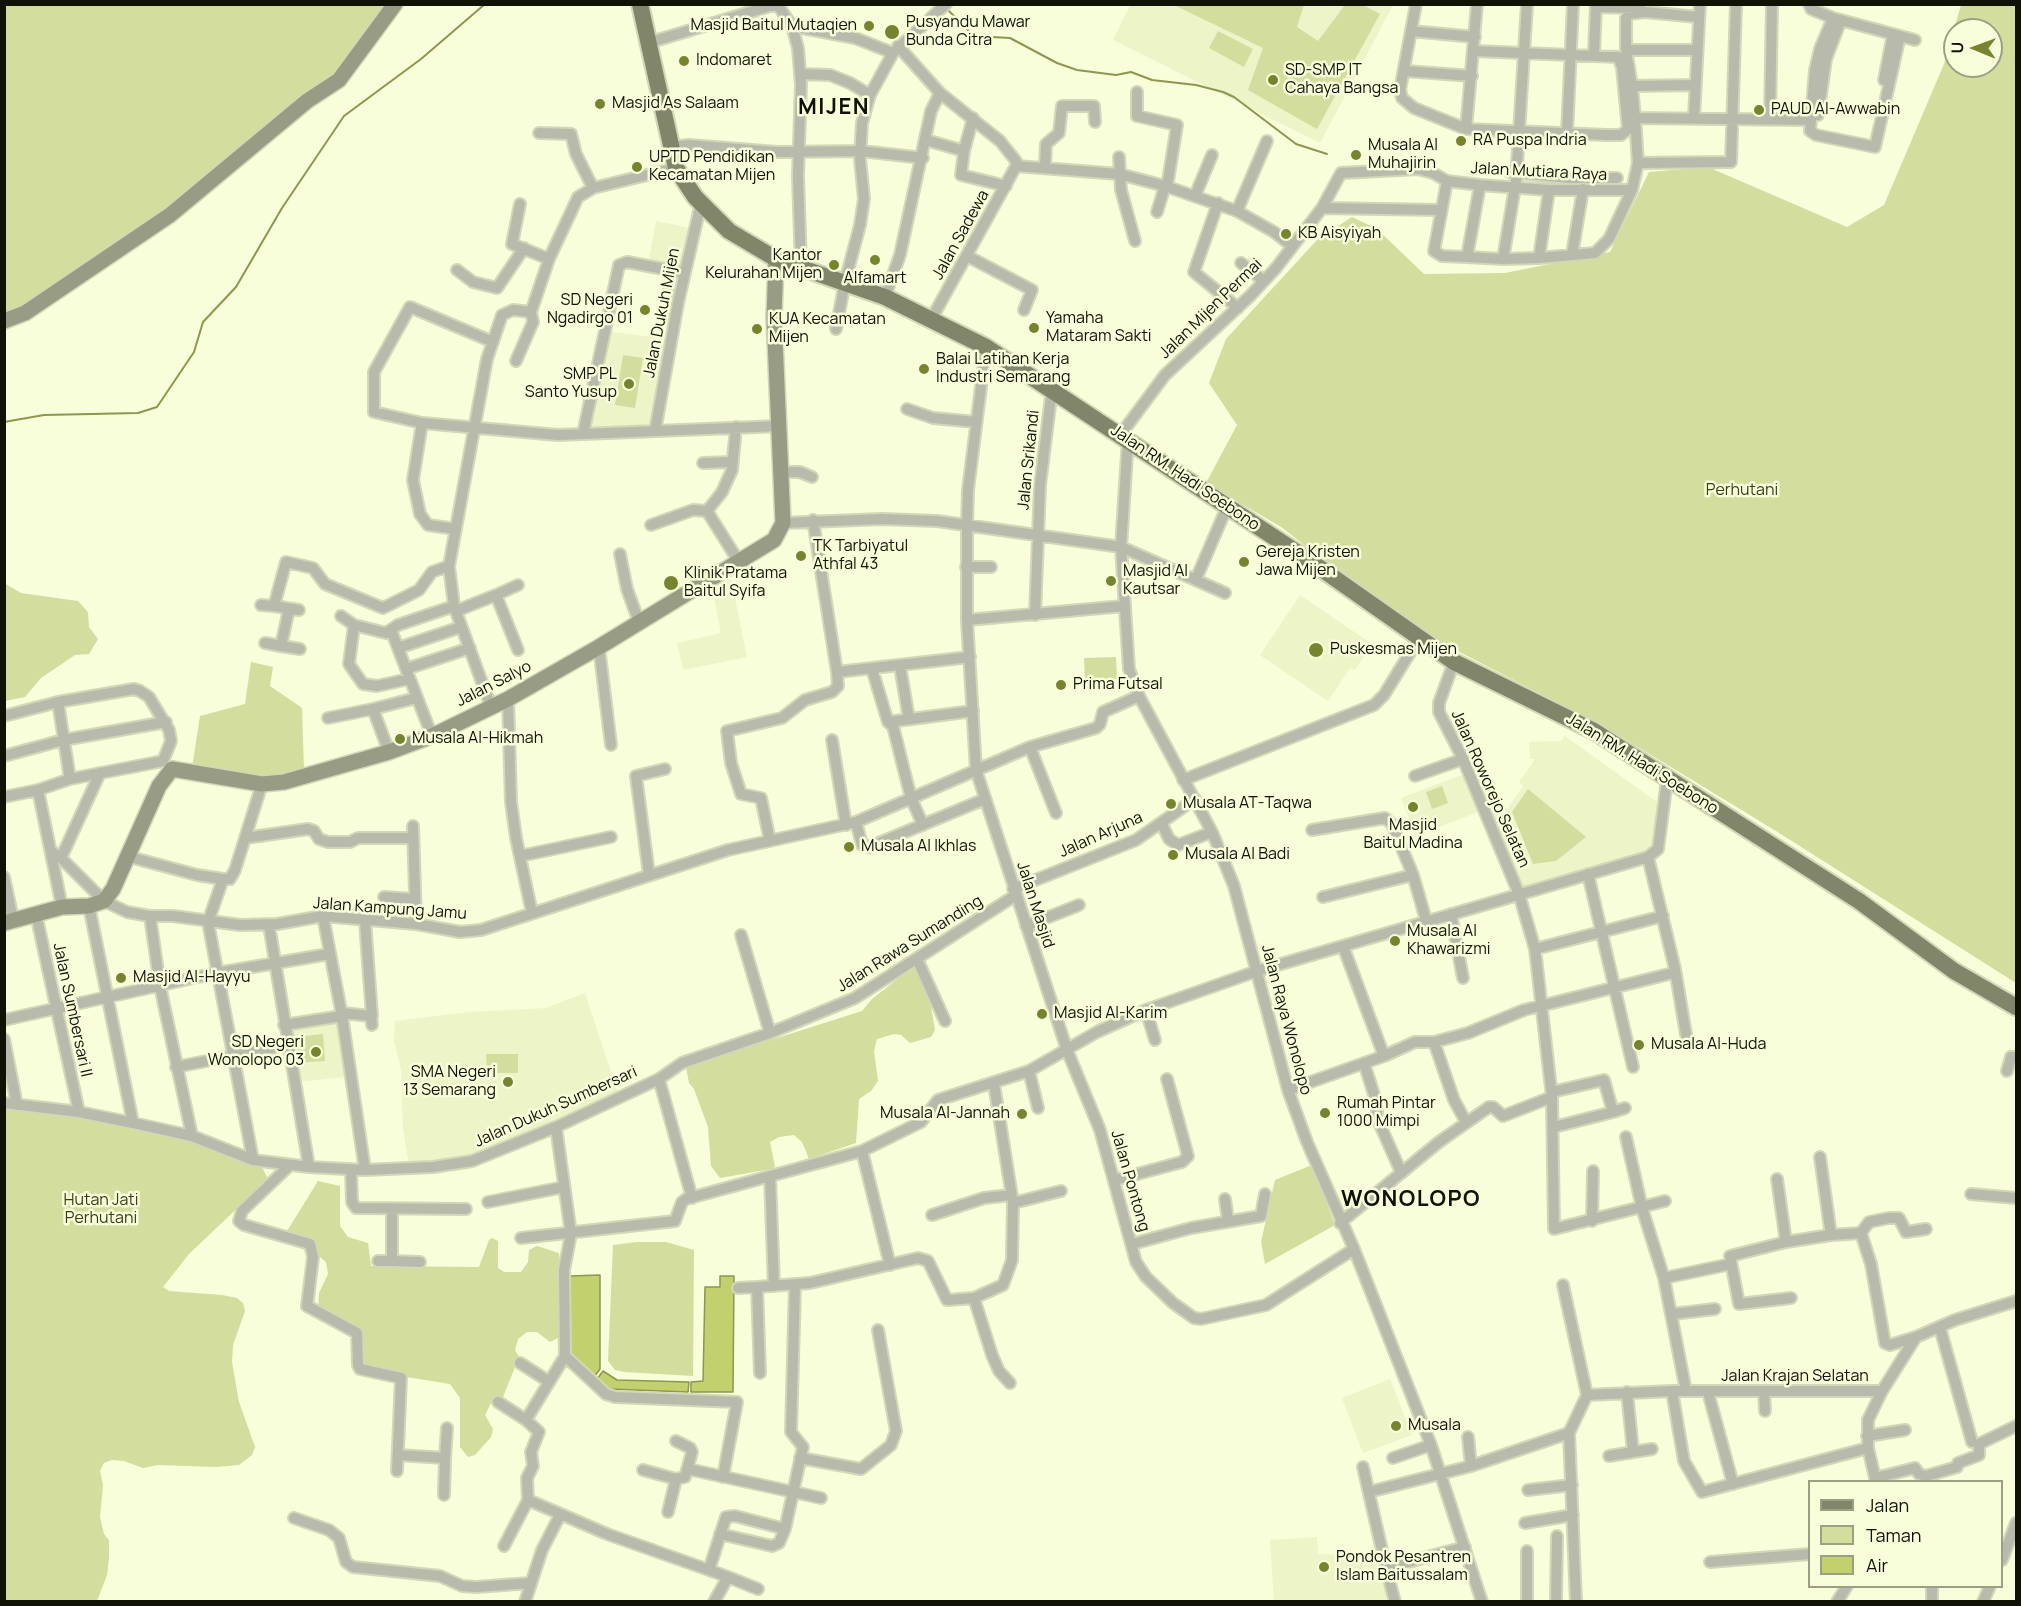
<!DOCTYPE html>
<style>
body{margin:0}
#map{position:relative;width:2021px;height:1606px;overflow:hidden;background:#f7fed9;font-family:Manrope,sans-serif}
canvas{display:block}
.frame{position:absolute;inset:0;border:6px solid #101206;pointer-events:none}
.legend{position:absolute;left:1808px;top:1480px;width:195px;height:108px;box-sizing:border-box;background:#f7fed9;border:2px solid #9ba085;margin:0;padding:8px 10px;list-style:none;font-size:18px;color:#101206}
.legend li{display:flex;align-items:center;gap:12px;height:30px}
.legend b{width:30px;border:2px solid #9ba085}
.north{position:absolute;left:1943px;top:18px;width:60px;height:60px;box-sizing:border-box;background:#f7fed9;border:2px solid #9ba085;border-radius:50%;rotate:271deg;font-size:16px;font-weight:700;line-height:24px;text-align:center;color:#101206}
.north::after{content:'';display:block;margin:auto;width:21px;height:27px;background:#788330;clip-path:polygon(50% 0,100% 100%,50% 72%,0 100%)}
</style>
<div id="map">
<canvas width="2021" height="1606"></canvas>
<div class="frame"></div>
<ul class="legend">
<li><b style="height:8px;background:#81866a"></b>Jalan</li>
<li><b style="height:16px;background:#d3dd9e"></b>Taman</li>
<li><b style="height:16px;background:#c2d06d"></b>Air</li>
</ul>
<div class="north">U</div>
</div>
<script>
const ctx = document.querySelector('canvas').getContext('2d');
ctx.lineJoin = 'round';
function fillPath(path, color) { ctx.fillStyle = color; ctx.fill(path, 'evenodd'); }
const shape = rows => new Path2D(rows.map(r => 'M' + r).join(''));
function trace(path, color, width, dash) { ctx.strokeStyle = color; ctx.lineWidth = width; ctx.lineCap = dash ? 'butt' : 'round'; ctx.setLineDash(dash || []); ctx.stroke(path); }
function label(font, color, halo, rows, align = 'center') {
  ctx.font = font + ' Manrope,sans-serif'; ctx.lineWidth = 5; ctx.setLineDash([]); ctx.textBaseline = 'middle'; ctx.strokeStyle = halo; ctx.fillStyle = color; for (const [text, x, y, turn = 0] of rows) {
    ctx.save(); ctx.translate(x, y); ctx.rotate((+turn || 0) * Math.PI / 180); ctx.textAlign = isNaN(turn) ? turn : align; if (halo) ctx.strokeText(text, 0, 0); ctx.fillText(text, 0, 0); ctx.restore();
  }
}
fillPath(shape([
 [1130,5,1393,5,1320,143,1113,40],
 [656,221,690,228,681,271,648,265],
 [605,331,669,339,654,429,587,430],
 [731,579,747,657,683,670,677,643,721,633,711,583],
 [1300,595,1372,644,1355,670,1350,668,1328,701,1260,655],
 [1565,736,1661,805,1655,814,1658,815,1653,853,1521,894,1490,813,1508,808,1523,786,1519,782,1535,759,1530,759,1529,742,1561,741],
 [1464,774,1478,812,1416,836,1401,798],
 [585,993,619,1096,467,1159,409,1166,403,1128,401,1069,394,1041,395,1021,470,1012,546,1008],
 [337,1019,345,1077,296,1082,286,1026],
 [1390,1379,1412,1435,1363,1453,1342,1398],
 [1317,1537,1318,1554,1377,1556,1377,1577,1386,1578,1386,1601,1274,1601,1270,1540]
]), '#ecf4c8');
fillPath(shape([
 [4,5,387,5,345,66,167,211,23,309,5,315],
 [1204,5,1304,5,1297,27,1318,41,1345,5,1363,5,1380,14,1317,129,1248,90,1263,48,1174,5],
 [1961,5,2016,5,2016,983,1776,831,1605,727,1409,626,1281,527,1206,483,1237,425,1209,383,1226,339,1317,240,1352,217,1377,229,1424,274,1505,273,1610,252,1649,172,1708,167,1847,227,1884,205,1944,64],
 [1955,30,1991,30,1991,66,1955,66],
 [1218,31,1253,49,1244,67,1209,48],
 [663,286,675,289,669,321,657,319],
 [623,355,643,358,635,408,615,405],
 [4,583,21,593,78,601,88,612,89,627,98,639,89,654,75,655,41,678,25,697,5,701],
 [1116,657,1117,679,1085,680,1084,658],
 [251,662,273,667,270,686,302,708,304,770,258,779,192,768,200,716,245,704],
 [1442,786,1448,803,1432,809,1426,792],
 [1528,789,1586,837,1556,861,1533,864,1512,812],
 [913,967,929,996,935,1030,931,1037,910,1043,901,1035,894,1034,877,1039,874,1051,878,1081,871,1091,859,1099,856,1143,809,1159,802,1142,794,1135,779,1137,770,1142,775,1167,771,1169,720,1178,711,1166,708,1127,694,1089,689,1083,686,1067,862,1011,872,999],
 [323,1034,325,1061,297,1063,295,1037],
 [486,1054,518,1054,518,1073,487,1073],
 [4,1107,116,1114,258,1159,268,1179,189,1254,163,1287,169,1291,222,1295,237,1298,243,1303,245,1311,233,1345,232,1362,239,1402,255,1447,252,1455,239,1465,216,1467,158,1465,143,1468,124,1461,112,1460,104,1463,100,1471,103,1485,100,1517,104,1534,109,1540,109,1558,107,1575,97,1601,5,1601],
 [1312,1165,1335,1225,1265,1264,1261,1242,1275,1180],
 [318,1181,340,1186,340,1226,348,1237,368,1243,371,1266,479,1267,489,1240,492,1238,498,1241,498,1268,504,1272,521,1272,528,1262,529,1250,537,1246,559,1253,560,1337,550,1342,537,1332,527,1332,518,1339,515,1350,519,1357,503,1397,491,1403,485,1415,493,1429,491,1437,475,1455,468,1457,460,1447,460,1398,450,1384,363,1370,361,1340,328,1324,318,1310,319,1293,328,1274,326,1262,308,1247,296,1241,287,1231],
 [637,1242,666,1242,694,1250,693,1376,624,1372,615,1370,608,1361,613,1245]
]), '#d3dd9e');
const water = shape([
 [600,1275,600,1369,594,1377,569,1357,570,1276,600,1275],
 [720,1276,734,1276,733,1392,691,1392,691,1382,703,1381,705,1287,720,1287,720,1276],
 [603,1371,617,1380,689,1382,688,1392,608,1389,597,1379,603,1371]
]);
fillPath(water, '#c2d06d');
trace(water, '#8d974e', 1.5);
trace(shape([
 [947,9,974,36,1010,38,1057,63,1077,70,1116,75,1131,72,1152,80,1196,85,1223,92,1234,97,1296,144,1327,154],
 [4,422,44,415,138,413,157,407,194,352,203,322,236,287,282,208,344,116,421,59,485,4]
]), '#8d974e', 2);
const street = shape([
 [777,4,792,26,798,48,801,84,798,176,801,267],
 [1416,4,1400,90,1402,98,1414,108,1466,129,1606,135,1621,135,1628,129,1622,67,1618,57,1475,51],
 [1527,4,1516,181,1503,259,1539,258],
 [1809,4,1811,9,1833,18,1915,40],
 [1596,7,1640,8],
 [1833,18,1820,49,1815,70,1810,131,1816,135,1875,147,1900,36],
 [792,26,855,38,893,53],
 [1411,31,1475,37],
 [648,43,770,6,778,6],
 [898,46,940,93,1000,141,1016,161,1016,166],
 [1626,50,1626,18,1629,14,1645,12,1698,17],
 [1594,54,1596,4],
 [1405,71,1472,76],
 [800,74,830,75,850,83,870,95],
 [1884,80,1893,34],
 [1632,86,1626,50,1696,50],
 [1137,92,1137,116,1177,125,1167,187],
 [1818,115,1826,59,1841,20],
 [1694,117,1700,4],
 [1635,118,1632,86,1695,85],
 [1770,118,1772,4],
 [1466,129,1477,4],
 [539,133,571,134,576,154,593,188],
 [1567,133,1573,4],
 [926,140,964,151,961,175,1006,186],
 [670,147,689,145,777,152,861,151,923,158],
 [964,151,973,118],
 [1119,157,1121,190,1135,241],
 [1638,163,1731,162,1736,4],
 [1016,166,1119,174,1165,186,1237,211,1274,232,1292,246],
 [1045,168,1046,144,1059,133,1062,106,1094,106,1095,122],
 [1509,172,1570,178,1617,178],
 [1447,181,1434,251,1442,256,1467,257],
 [1480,185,1467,257,1503,259],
 [1549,190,1539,258,1595,253,1609,239,1632,190,1638,163,1635,118,1810,120],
 [1195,196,1212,155],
 [1218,203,1194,272,1238,308],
 [520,204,512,244,549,259],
 [1322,208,1440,210],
 [1237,211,1267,141],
 [1157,212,1165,186],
 [1572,255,1583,189],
 [967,256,1032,290,1024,310],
 [1241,263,1264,281],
 [457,270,473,282,497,288,524,248],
 [885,297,900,255,931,111,940,93],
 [932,318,1016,166],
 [836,329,845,282,860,225,864,199,860,159,862,123,870,95,893,53,946,4],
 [493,342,410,307,374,372,374,412,422,423,558,435,780,426],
 [986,347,968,490,967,526,967,620,976,770,1067,1050,1100,1130,1136,1262,1146,1277,1173,1303,1194,1318,1201,1319,1266,1305,1354,1249],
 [516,361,533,322,531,312],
 [907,409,933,418,976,422],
 [422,423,413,480,420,514,428,525,456,529],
 [655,431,678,303,701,203],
 [583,434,619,265,627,262,685,273],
 [1121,434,1165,375,1250,296,1276,268,1322,208,1341,173,1418,169,1433,173,1447,181,1480,185,1549,190,1632,190],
 [1128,439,1121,547,1129,669,1139,696,1212,832,1234,886,1288,1090,1307,1142,1354,1249,1431,1445,1482,1602],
 [703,463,733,462],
 [782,472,800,472,812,477],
 [707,511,722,492,732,470,736,427],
 [813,520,837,672,970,657],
 [783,523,882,519,937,521,1121,547,1225,593],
 [651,525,693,510,707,511,739,562],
 [620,554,627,589,639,622],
 [966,567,991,567],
 [1196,579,1227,507],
 [496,595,518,585],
 [261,605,274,606],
 [289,609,281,646,300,649],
 [299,610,274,606,286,562,313,568,325,584,383,608,419,590,432,572,449,566],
 [456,611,496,595,518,650],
 [1035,615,1040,485,1052,389],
 [341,616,354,625,349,664,363,684,377,686,409,679],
 [967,620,1124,606],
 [354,625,386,633,398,625,454,606],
 [391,630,432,736],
 [265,643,281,646],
 [599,647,611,745],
 [398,648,461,627],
 [1454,662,1439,703,1439,712,1463,759,1519,894,1535,949,1552,1097,1554,1229,1665,1201],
 [900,666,909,719],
 [406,669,470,648],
 [872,669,888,722,893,726,911,798,923,825],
 [508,699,511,802,516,838,532,913],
 [58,702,70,779],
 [491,707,454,606,449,566,487,359,502,315,513,310,531,312,549,259,578,197,593,188,676,168],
 [4,716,58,702,134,689,140,691,149,697,169,730,171,741,163,761],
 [328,718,373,709],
 [888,722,973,711],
 [832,740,846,825],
 [1030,747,1056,813],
 [389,752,373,709,416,698],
 [4,756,63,740,166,722],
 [1415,776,1463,759],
 [1183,780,1374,705,1384,695,1419,638],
 [38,790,62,907],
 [4,797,38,790,70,779,163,761],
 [856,822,862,845,869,847,985,799],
 [1162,824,1169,839,1178,845,1212,832],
 [413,826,416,924],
 [1312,830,1385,818,1392,824,1413,875,1323,897],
 [245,838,308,829,314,831,319,839,328,842,350,842,358,838,411,838],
 [770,841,761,798,741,794,731,763,727,731,782,718,805,700,832,692,838,686,837,672],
 [51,851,61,858,104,901,127,912,150,916,173,916,240,925,277,924,323,916,416,924,460,932,481,930,728,850,856,822,1030,747,1096,728,1100,724,1103,712,1139,696],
 [126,856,197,875,223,879],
 [520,856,611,837],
 [1648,857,1675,969,1687,1040],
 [61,858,100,773],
 [649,874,636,776,665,769],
 [1588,874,1633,1067],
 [1413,875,1426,920],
 [4,877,13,919],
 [1013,889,1136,840,1195,799],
 [384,897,413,899],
 [89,906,133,1123],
 [36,914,79,1112],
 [1451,914,1463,978],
 [150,916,160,986,192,1136],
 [323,916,342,1016,365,1170],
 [365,921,372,1016],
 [269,925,309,1167],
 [1026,926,1079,905],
 [741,935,770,1033],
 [1343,946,1384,1056],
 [1535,949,1663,916],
 [917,959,945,1021],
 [1146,1010,1155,1040],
 [342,1013,371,1016,372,1025],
 [4,1020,211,974,329,954],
 [284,1025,342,1016],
 [4,1039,17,1105],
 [1434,1042,1454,1100,1466,1122],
 [1364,1063,1377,1104,1377,1118,1401,1172],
 [176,1067,287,1045],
 [1029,1071,1038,1108],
 [2007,1071,2011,1057,2016,1057],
 [659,1079,692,1198],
 [1288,1090,1384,1056,1415,1042,1434,1042,1468,1033,1524,1010,1673,973],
 [1552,1092,1604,1080,1613,1112,1554,1127],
 [4,1103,79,1112,133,1123,192,1136,253,1160,309,1167,365,1170,433,1167,472,1161,556,1127,659,1079,682,1063,770,1033,855,998,1016,895],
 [1613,1112,1625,1108],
 [556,1127,571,1234,564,1270,565,1356,606,1394,615,1397,737,1402,723,1477],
 [1626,1137,1642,1208,1664,1278,1686,1391],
 [862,1151,890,1265],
 [1820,1157,1831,1235],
 [253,1160,208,922,223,879,230,879,235,870,262,784],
 [290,1165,242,1211,239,1221,244,1225,310,1244,313,1257,307,1306,357,1333,358,1365,360,1369,401,1378,397,1471],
 [351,1169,352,1202,356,1208,466,1209],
 [770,1176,774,1286],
 [1777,1179,1786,1242],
 [1115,1180,1182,1162,1188,1156,1167,1079],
 [1971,1194,2016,1198],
 [1225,1199,1228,1221],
 [488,1202,564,1187],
 [1013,1203,1061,1191],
 [392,1209,392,1261,420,1262],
 [932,1215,984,1198,1011,1195],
 [1592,1221,1593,1171],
 [1340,1223,1439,1142,1489,1107,1493,1107,1503,1116,1552,1097],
 [1861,1233,1869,1222,1889,1218,1899,1218,1906,1232,1926,1229],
 [521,1238,675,1221,682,1202,686,1199,862,1151,921,1122,938,1100,1029,1071,1097,1032,1146,1010,1257,971,1648,857,1658,849,1667,780],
 [1132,1244,1191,1228,1261,1216,1265,1194],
 [378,1261,392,1261],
 [1664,1278,1731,1264],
 [1563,1285,1587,1395,1569,1433,1576,1602],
 [738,1288,757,1287],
 [974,1298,992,1355,999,1371,1010,1383],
 [1791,1298,1739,1304,1730,1256,1786,1242,1831,1235,1861,1233,1871,1264,1885,1343,1890,1345,1916,1337],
 [1672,1314,1715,1309],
 [1940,1328,1972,1442],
 [520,1363,548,1381],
 [760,1373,757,1287,810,1283,918,1258,928,1261,947,1300,974,1298,1003,1285,1012,1260,1013,1203,994,1084],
 [1672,1391,1684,1461,1702,1492,1868,1448],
 [1764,1391,1765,1411],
 [1627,1392,1633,1451],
 [1708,1392,1733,1484],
 [1587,1395,1672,1391,1882,1391],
 [498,1402,526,1420,539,1432,531,1452,533,1466,527,1478,528,1500,504,1546],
 [526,1420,565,1356],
 [1867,1436,1905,1430],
 [1468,1437,1471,1466],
 [398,1455,445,1458,444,1495],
 [1609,1456,1652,1449],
 [445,1458,447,1428],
 [800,1458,861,1469,891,1445,896,1431,878,1330],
 [1393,1458,1431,1445],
 [1363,1467,1386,1568],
 [688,1469,821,1498],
 [643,1470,676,1479],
 [1875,1478,1915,1468,1919,1474,1926,1476,1957,1467,1958,1463,1979,1455,1979,1444,2016,1426],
 [1876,1482,1868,1448,1868,1420,1882,1391,1916,1337,1955,1320,2016,1301],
 [1528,1490,1572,1485],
 [1369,1492,1471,1466,1569,1433],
 [528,1500,607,1534,709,1570],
 [668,1512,676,1479,685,1477,692,1452,690,1448,676,1441],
 [294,1518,329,1530,339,1538,346,1562,353,1567,440,1576,462,1586,476,1587,530,1583],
 [1525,1523,1573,1515],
 [720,1534,772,1546,779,1543,785,1529],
 [1527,1551,1527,1602],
 [2002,1560,2016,1523],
 [1710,1562,1810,1554],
 [728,1577,758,1589],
 [525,1602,542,1550,560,1515],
 [714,1602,728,1577,709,1570,726,1517,735,1516,785,1529,803,1447,791,1432,795,1285],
 [1395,1602,1386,1568,1465,1547],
 [1556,1602,1557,1536],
 [1837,1602,1847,1586],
 [1932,1602,1932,1586],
 [1983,1602,1990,1586]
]);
const secondary = shape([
 [4,321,25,313,170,215,307,101,339,80,395,4],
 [4,923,62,907,89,906,104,901,113,889,159,786,172,769,262,784,284,782,389,752,432,736,508,699,599,647,774,540,783,523,774,317,776,259]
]);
const primary = shape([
 [640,4,676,168,695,197,729,231,776,259,885,297,986,347,1313,563,1454,662,1594,731,1859,901,1954,971,2016,1007]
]);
trace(street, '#d2d8b7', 14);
trace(secondary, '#d2d8b7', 18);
trace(primary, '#d2d8b7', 20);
trace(street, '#b8bbab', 10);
trace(secondary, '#989c85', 15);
trace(primary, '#81866a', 16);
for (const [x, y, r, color] of [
 [869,26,6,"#788330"],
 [892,32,8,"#788330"],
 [684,61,6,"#788330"],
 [1273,80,6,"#788330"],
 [600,104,6,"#788330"],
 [1759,110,6,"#788330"],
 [1461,141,6,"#788330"],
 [1356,155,6,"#788330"],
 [637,167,6,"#788330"],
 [1286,234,6,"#788330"],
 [875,260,6,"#788330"],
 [834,265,6,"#788330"],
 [645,310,6,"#788330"],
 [1034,328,6,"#788330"],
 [757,329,6,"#788330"],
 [924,369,6,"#788330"],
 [629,384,6,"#788330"],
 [801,556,6,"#788330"],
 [1244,562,6,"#788330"],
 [1111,581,6,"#788330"],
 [671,583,8,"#788330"],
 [1316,650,8,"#788330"],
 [1061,685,6,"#788330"],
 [400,739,6,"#788330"],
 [1171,804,6,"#788330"],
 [1413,807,6,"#788330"],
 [849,847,6,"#788330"],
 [1173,855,6,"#788330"],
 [1395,941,6,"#788330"],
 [121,978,6,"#788330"],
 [1042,1014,6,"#788330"],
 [1639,1045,6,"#788330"],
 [316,1052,6,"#788330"],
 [508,1082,6,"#788330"],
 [1325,1113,6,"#788330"],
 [1022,1114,6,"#788330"],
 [1396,1426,6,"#788330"],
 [1324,1567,6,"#788330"]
]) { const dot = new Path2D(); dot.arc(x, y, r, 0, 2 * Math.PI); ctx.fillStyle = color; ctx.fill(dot); trace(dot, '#f7fed9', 2); }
label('16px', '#101206', '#f7fed9', [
 ["Pusyandu Mawar",906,23],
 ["Bunda Citra",906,41],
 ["Masjid Baitul Mutaqien",857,26,"right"],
 ["Indomaret",696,61],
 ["SD-SMP IT",1285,71],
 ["Cahaya Bangsa",1285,89],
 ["Masjid As Salaam",612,104],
 ["PAUD Al-Awwabin",1771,110],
 ["RA Puspa Indria",1473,141],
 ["Musala Al",1368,146],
 ["Muhajirin",1368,164],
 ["UPTD Pendidikan",649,158],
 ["Kecamatan Mijen",649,176],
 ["KB Aisyiyah",1298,234],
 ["Kantor",822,256,"right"],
 ["Kelurahan Mijen",822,274,"right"],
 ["Alfamart",875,279,"center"],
 ["SD Negeri",633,301,"right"],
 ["Ngadirgo 01",633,319,"right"],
 ["Yamaha",1046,319],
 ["Mataram Sakti",1046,337],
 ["KUA Kecamatan",769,320],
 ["Mijen",769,338],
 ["Balai Latihan Kerja",936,360],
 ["Industri Semarang",936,378],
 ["SMP PL",617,375,"right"],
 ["Santo Yusup",617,393,"right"],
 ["TK Tarbiyatul",813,547],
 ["Athfal 43",813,565],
 ["Gereja Kristen",1256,553],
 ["Jawa Mijen",1256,571],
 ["Masjid Al",1123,572],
 ["Kautsar",1123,590],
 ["Klinik Pratama",684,574],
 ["Baitul Syifa",684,592],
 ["Puskesmas Mijen",1330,650],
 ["Prima Futsal",1073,685],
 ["Musala Al-Hikmah",412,739],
 ["Musala AT-Taqwa",1183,804],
 ["Masjid",1413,826,"center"],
 ["Baitul Madina",1413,844,"center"],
 ["Musala Al Ikhlas",861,847],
 ["Musala Al Badi",1185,855],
 ["Musala Al",1407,932],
 ["Khawarizmi",1407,950],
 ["Masjid Al-Hayyu",133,978],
 ["Masjid Al-Karim",1054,1014],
 ["SD Negeri",304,1043,"right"],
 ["Wonolopo 03",304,1061,"right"],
 ["Musala Al-Huda",1651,1045],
 ["SMA Negeri",496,1073,"right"],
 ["13 Semarang",496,1091,"right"],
 ["Rumah Pintar",1337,1104],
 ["1000 Mimpi",1337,1122],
 ["Musala Al-Jannah",1010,1114,"right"],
 ["Musala",1408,1426],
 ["Pondok Pesantren",1336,1558],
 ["Islam Baitussalam",1336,1576]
], 'left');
label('16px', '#101206', '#f7fed9', [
 ["Jalan Mutiara Raya",1539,172,3],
 ["Jalan Sadewa",961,235,-61],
 ["Jalan Mijen Permai",1211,309,-44],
 ["Jalan Dukuh Mijen",662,313,-79],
 ["Jalan Srikandi",1029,460,-84],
 ["Jalan RM. Hadi Soebono",1185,478,34],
 ["Jalan Salyo",494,684,-27],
 ["Jalan RM. Hadi Soebono",1642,764,32],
 ["Jalan Roworejo Selatan",1490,789,66],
 ["Jalan Arjuna",1101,835,-24],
 ["Jalan Masjid",1035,905,72],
 ["Jalan Kampung Jamu",390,909,4],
 ["Jalan Rawa Sumanding",910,944,-32],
 ["Jalan Sumbersari II",72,1010,78],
 ["Jalan Raya Wonolopo",1286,1020,75],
 ["Jalan Dukuh Sumbersari",556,1107,-24],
 ["Jalan Pontong",1130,1181,74],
 ["Jalan Krajan Selatan",1795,1377]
]);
label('16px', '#393e15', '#f7fed9', [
 ["Perhutani",1742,491],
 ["Hutan Jati",101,1201],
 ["Perhutani",101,1219]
]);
ctx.letterSpacing = '1.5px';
label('bold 22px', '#101206', '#f7fed9', [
 ["MIJEN",834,108],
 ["WONOLOPO",1411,1200]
]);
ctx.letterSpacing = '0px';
</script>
